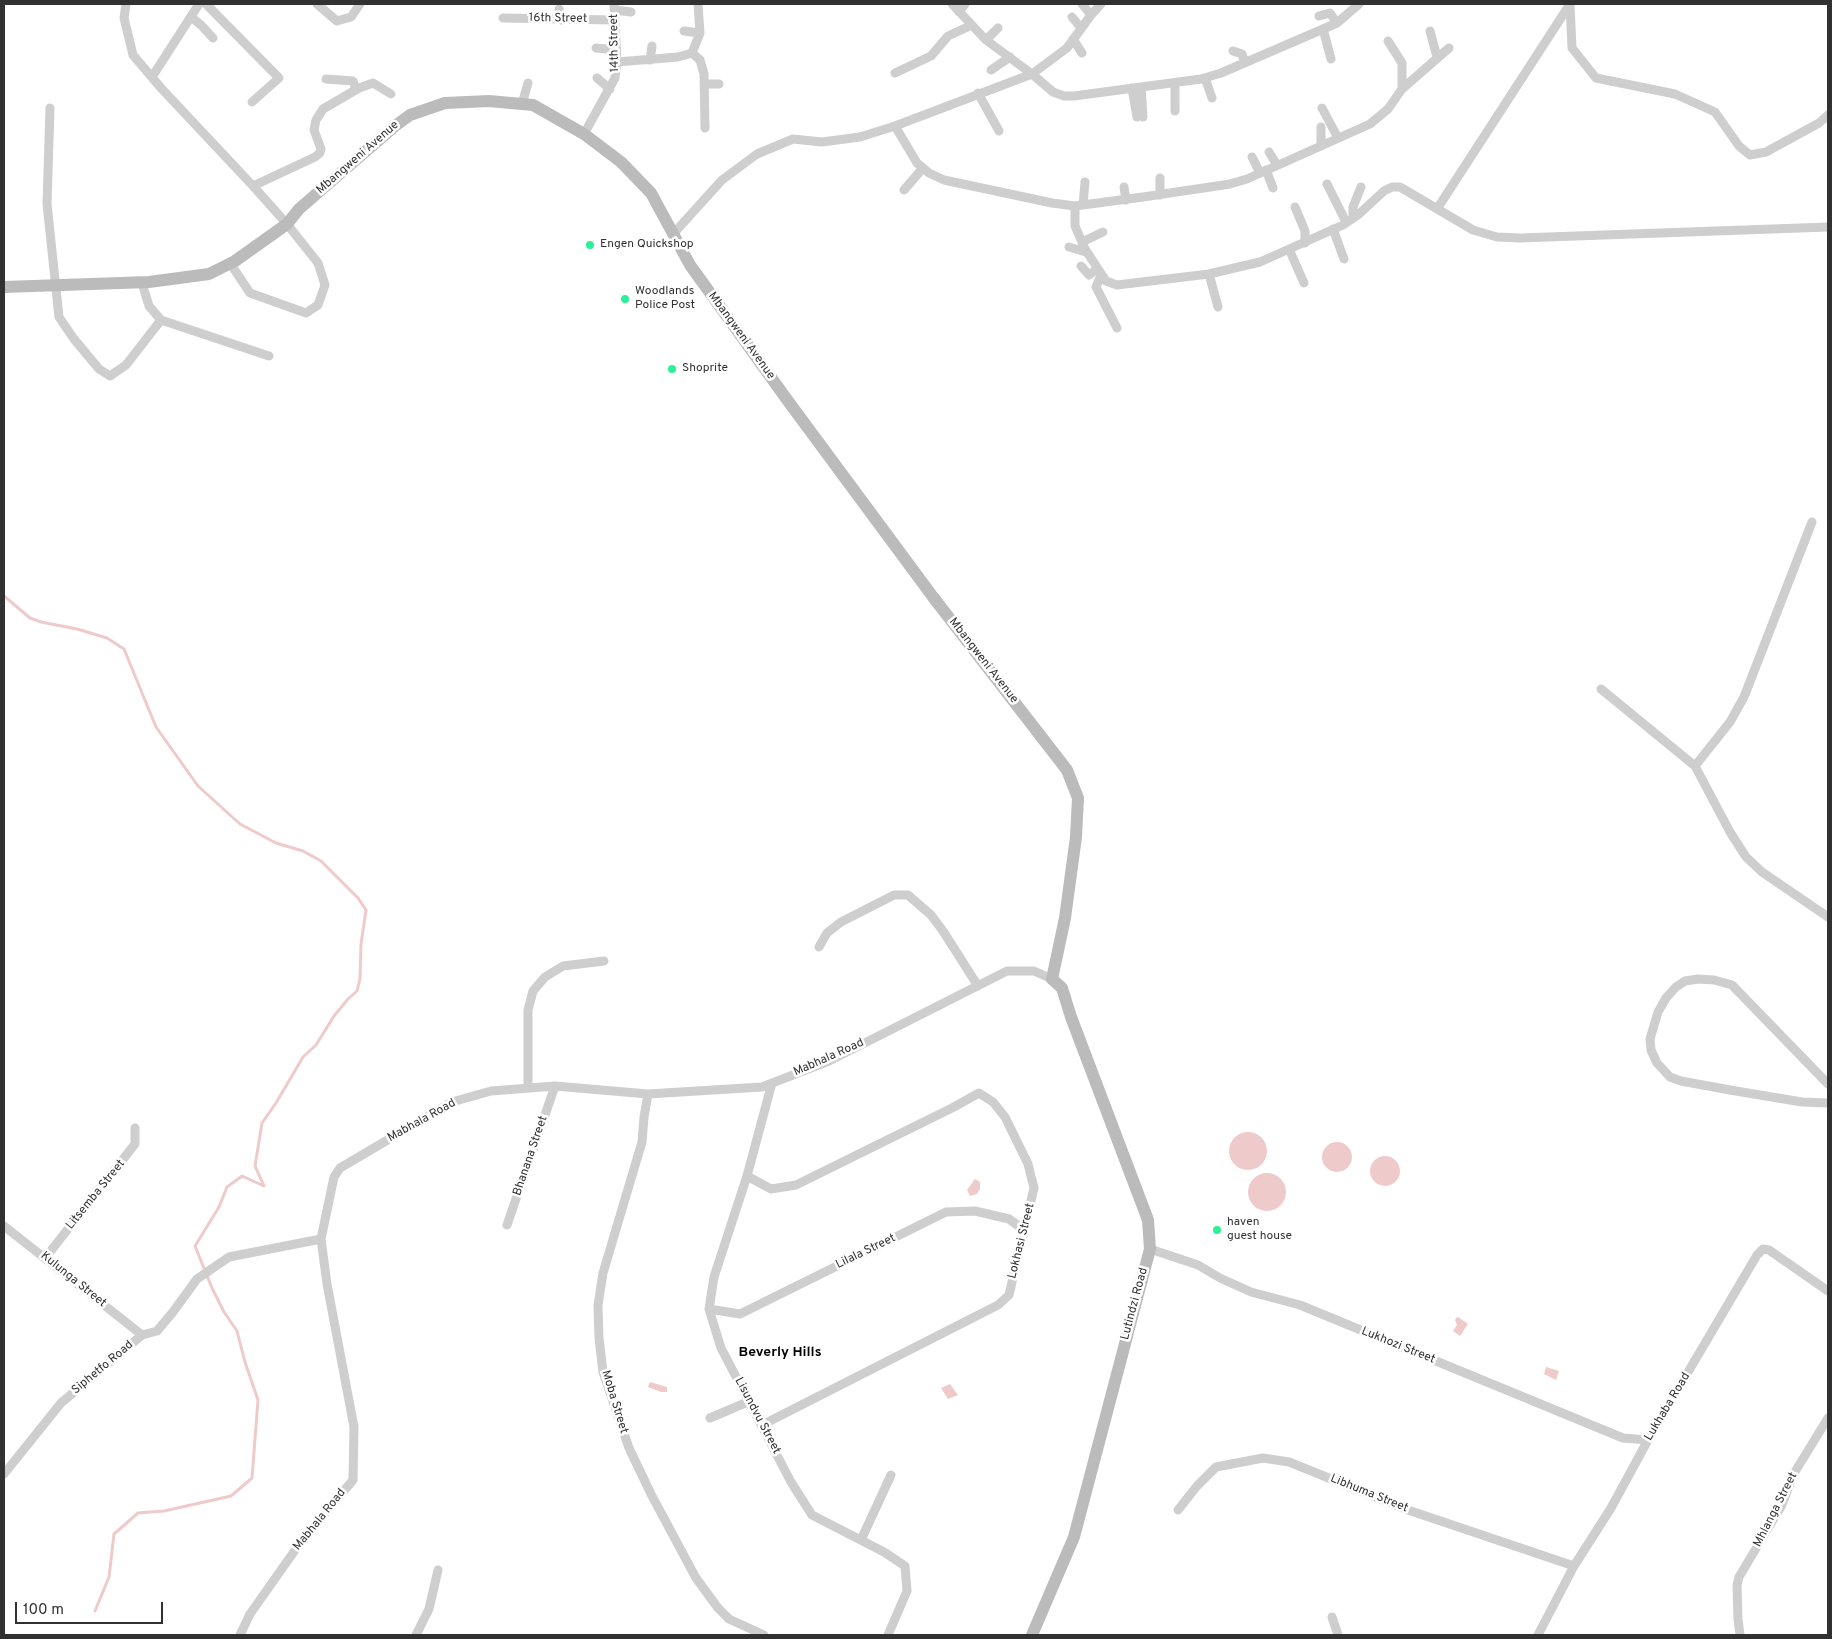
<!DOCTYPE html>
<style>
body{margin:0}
#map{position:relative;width:1832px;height:1639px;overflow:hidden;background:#fff;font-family:Overpass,sans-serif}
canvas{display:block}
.frame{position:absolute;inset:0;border:5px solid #313131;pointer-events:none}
.scale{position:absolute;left:15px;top:1602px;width:148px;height:22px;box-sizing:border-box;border:2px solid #313131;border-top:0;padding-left:6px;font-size:15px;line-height:18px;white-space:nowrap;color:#313131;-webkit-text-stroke:4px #fff;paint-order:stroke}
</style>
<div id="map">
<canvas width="1832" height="1639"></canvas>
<div class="frame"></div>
<div class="scale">100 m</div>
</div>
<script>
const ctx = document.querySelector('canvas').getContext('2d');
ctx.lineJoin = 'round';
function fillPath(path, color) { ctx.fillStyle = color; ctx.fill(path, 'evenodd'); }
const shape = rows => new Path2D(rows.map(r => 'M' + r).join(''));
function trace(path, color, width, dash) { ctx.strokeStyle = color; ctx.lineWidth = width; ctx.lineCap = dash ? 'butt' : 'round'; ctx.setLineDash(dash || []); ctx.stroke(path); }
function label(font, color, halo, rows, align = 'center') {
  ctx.font = font + ' Overpass,sans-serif'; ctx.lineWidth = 5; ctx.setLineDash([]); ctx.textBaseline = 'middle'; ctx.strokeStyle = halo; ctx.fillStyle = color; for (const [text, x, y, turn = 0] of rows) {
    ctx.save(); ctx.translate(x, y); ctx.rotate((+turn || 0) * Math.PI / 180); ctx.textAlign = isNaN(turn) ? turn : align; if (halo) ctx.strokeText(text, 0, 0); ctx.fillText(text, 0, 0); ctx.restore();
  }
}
fillPath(shape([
 '1229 1151a19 19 0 1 1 38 0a19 19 0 1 1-38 0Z',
 '1322 1157a15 15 0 1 1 30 0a15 15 0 1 1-30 0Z',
 '1370 1171a15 15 0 1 1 30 0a15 15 0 1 1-30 0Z',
 '1248 1192a19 19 0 1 1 38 0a19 19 0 1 1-38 0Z',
 [975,1179,980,1182,980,1189,977,1194,970,1196,967,1190],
 [1458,1317,1468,1324,1460,1336,1453,1331,1457,1325,1455,1320,1456,1318],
 [1546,1367,1559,1371,1556,1380,1544,1374],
 [650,1382,667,1387,667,1392,661,1392,648,1387],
 [950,1384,958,1395,948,1399,941,1388]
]), '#efcaca');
trace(shape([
 [4,596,30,618,41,622,77,629,107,638,124,649,156,727,198,786,240,824,276,843,303,851,321,861,358,898,366,910,361,944,360,979,357,991,348,999,334,1016,316,1045,303,1057,276,1103,262,1123,255,1166,264,1186,242,1176,227,1187,219,1207,195,1246,212,1288,224,1312,237,1331,245,1362,258,1400,252,1478,231,1496,164,1511,138,1513,114,1534,109,1577,95,1611]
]), '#efcaca', 3);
trace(shape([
 [126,4,124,18,133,55,161,88,253,186,287,224,318,263,325,285,318,305,306,313,250,293,230,263],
 [206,4,279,78,252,102],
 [317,4,337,21,351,17,360,4],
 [952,4,986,40,1032,74,1053,92,1064,96,1074,96,1201,79,1221,73,1337,23,1359,4],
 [1082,4,1091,15],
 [1570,4,1572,48,1596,78,1675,94,1715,112,1739,146,1750,155,1766,152,1819,123,1828,115],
 [559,9,561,20],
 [614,10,631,12],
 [959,12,965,4],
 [1319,16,1330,13,1337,23],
 [191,17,201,25,213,38],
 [1072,17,1081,28],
 [503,18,614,20],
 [1323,29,1331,59],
 [684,31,700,33],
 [1430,31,1437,57],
 [1073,39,1082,53],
 [986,40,998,28],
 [1388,41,1402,63,1402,89],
 [596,48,616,50],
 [1233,51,1242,54,1245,63],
 [692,53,700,60,704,74,705,128],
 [650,60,652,46],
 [617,62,678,57,692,53,700,33,698,4],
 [991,70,1010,57],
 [895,73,931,56,948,36,972,25],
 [152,77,199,4],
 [597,78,610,89],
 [1205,78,1212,98],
 [326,79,353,81,356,90],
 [1175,83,1175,111],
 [704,84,719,84],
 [1141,87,1143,117],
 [1132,88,1137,117],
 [978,93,999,131],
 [522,104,528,83],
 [50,108,47,204,59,317,74,339,99,369,110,376,126,365,161,320],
 [1322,108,1338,138],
 [895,126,917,163,929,173,944,180,1052,203,1075,206,1143,197,1230,184,1247,179,1370,124,1388,109,1402,89,1449,48],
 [584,134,615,78,617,62,614,4],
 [1321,146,1321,127],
 [1269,152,1277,165],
 [1252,157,1260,173],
 [1266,170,1273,188],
 [1327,184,1346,222],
 [253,186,315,157,320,153,321,149,314,130,316,120,323,109,359,88,373,83,391,94],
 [1124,187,1126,200],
 [904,190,923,168],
 [1160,195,1160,178],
 [1083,205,1085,182],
 [1075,206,1075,226,1085,249,1106,281,1117,285,1209,274,1260,262,1343,225,1359,214,1384,191,1392,187,1400,187,1473,230,1497,237,1520,238,1828,227],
 [1295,207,1305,231,1305,243],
 [1437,209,1570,4],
 [1353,218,1353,207,1361,187],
 [1333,229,1344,259],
 [674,233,722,180,757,154,793,139,822,142,860,137,895,126,1032,74,1067,48,1091,15,1101,4],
 [1082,242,1103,232],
 [1069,247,1086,252],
 [1289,249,1304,283],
 [1081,266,1089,275,1097,269],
 [1209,274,1218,307],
 [1101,275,1096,287,1117,328],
 [142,283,149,306,161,320,269,356],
 [1601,689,1695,766,1730,832,1746,857,1762,872,1828,917],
 [1695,766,1730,722,1744,697,1812,522],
 [819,947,827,933,841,922,894,895,908,895,931,915,943,931,978,986],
 [772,1083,747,1176,714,1277,709,1309,721,1348,791,1482,812,1515,884,1552,905,1566,907,1591,888,1635],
 [1828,1084,1732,985,1714,980,1698,979,1685,981,1676,987,1666,998,1658,1012,1650,1039,1651,1050,1657,1063,1670,1077,1681,1081,1730,1090,1802,1102,1828,1103],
 [528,1088,528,1010,533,991,545,977,563,966,604,961],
 [648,1094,644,1117,642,1142,603,1273,598,1305,599,1338,603,1372,629,1448,651,1494,696,1578,718,1608,729,1619,764,1635],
 [747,1176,771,1189,796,1185,952,1108,979,1093,993,1102,1005,1117,1028,1164,1034,1188,1009,1295,998,1305,762,1425],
 [507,1225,555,1086],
 [4,1226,142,1335],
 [1150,1249,1198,1265,1220,1278,1251,1292,1300,1305,1623,1438,1648,1440],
 [46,1257,135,1144,135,1128],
 [709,1309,740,1314,946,1212,975,1211,1009,1219,1020,1227,1022,1232],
 [710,1418,750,1401],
 [4,1474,61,1403,142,1335,157,1331,173,1312,197,1279,229,1257,321,1239],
 [1178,1510,1197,1486,1216,1467,1263,1458,1289,1462,1408,1510,1574,1566],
 [861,1540,891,1475],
 [1332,1617,1338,1635],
 [240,1635,250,1614,298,1546,353,1480,354,1427,327,1284,321,1239,334,1177,340,1168,452,1102,491,1091,555,1086,648,1094,762,1087,829,1061,1007,971,1034,971,1052,979],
 [416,1635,429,1609,438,1570],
 [1538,1635,1574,1566,1611,1508,1648,1440,1757,1255,1763,1249,1769,1250,1828,1291],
 [1740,1635,1738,1619,1737,1585,1739,1577,1782,1505,1793,1475,1828,1418]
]), '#cecece', 9);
trace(shape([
 [4,287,149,282,209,274,235,261,287,224,299,209,395,126,410,115,445,103,489,101,533,105,584,134,621,162,651,193,690,265,788,401,933,597,1067,770,1078,798,1076,837,1065,918,1052,979,1062,988,1071,1017,1148,1220,1150,1249,1074,1537,1032,1635]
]), '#bbb', 12);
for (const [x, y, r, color] of [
 [590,245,5,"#2af195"],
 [625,299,5,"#2af195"],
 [672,369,5,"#2af195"],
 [1217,1230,5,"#2af195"]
]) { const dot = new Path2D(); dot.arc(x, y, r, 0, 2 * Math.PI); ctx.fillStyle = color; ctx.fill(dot); trace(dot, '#fff', 2); }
label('12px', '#313131', '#fff', [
 ["16th Street",558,19,1],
 ["14th Street",615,43,-91],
 ["Mbangweni Avenue",358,158,-41],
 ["Mbangweni Avenue",741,336,54],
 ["Mbangweni Avenue",983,661,52],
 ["Mabhala Road",829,1058,-24],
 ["Mabhala Road",422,1121,-29],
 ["Bhanana Street",531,1156,-71],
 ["Litsemba Street",96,1195,-51],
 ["Lokhasi Street",1022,1241,-76],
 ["Lilala Street",866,1252,-26],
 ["Kulunga Street",73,1280,39],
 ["Lutindzi Road",1135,1304,-75],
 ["Lukhozi Street",1398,1346,22],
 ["Siphetfo Road",103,1368,-40],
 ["Moba Street",614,1402,73],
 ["Lukhaba Road",1668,1407,-59],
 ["Lisundvu Street",757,1416,62],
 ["Libhuma Street",1369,1494,22],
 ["Mhlanga Street",1776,1510,-63],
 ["Mabhala Road",320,1520,-51]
]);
label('12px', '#313131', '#fff', [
 ["Engen Quickshop",600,245],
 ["Woodlands",635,292],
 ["Police Post",635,306],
 ["Shoprite",682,369],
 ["haven",1227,1223],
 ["guest house",1227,1237]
], 'left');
label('bold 14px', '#000', '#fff', [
 ["Beverly Hills",780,1353]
]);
</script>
